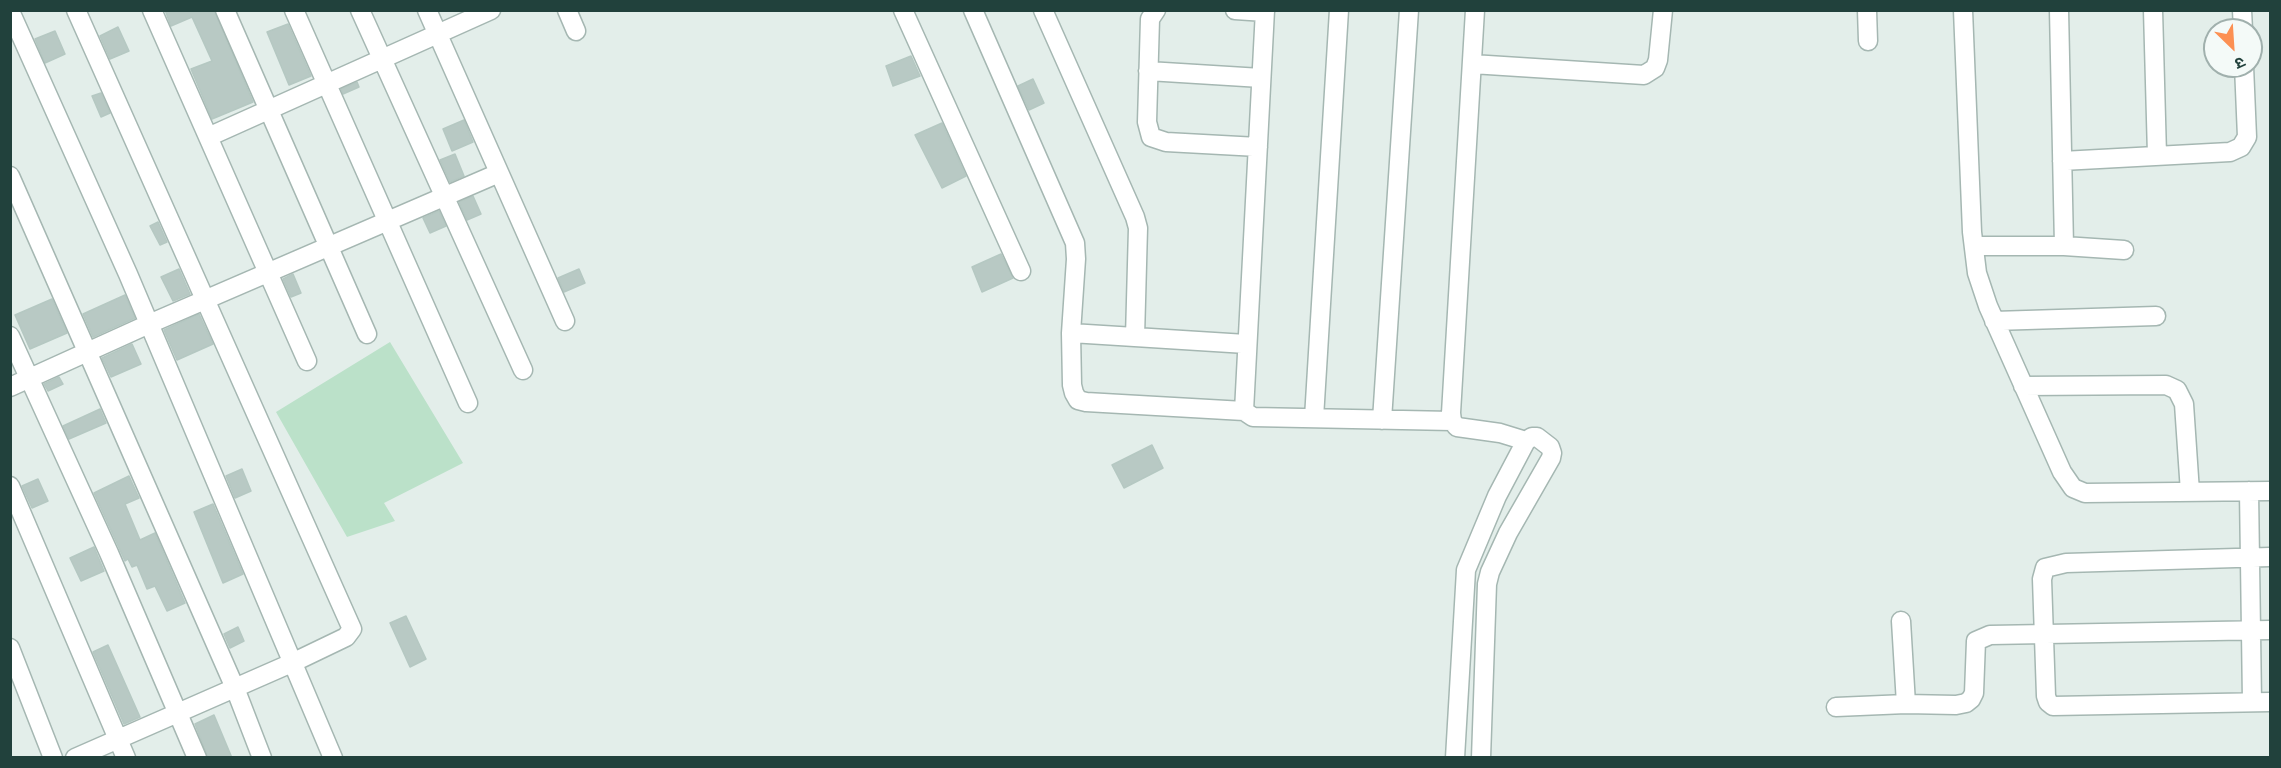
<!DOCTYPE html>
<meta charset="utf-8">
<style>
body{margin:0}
#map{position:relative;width:2281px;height:768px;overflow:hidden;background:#e3eeea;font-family:Signika,"Noto Sans Devanagari",sans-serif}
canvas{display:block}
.frame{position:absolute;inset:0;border:12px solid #21413c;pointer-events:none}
.north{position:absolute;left:2203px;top:18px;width:60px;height:60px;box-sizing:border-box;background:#f4faf8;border:2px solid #a0b0ad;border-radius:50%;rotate:155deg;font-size:16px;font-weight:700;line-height:24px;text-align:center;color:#21413c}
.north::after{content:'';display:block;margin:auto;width:21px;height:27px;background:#fc9053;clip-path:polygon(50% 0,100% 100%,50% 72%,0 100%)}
</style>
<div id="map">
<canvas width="2281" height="768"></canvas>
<div class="frame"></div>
<div class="north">उ</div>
</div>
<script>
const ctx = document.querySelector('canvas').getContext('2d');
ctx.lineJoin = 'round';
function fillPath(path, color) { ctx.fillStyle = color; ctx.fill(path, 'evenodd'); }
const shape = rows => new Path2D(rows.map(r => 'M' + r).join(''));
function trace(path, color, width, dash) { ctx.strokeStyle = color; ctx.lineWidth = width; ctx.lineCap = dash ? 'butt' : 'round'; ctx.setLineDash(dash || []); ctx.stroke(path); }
fillPath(shape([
 [390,342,463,463,384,503,395,521,347,537,276,412]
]), '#bbe1c9');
const building = shape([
 [165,10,214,10,253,102,212,119,191,69,212,61,192,17,171,26,165,10],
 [288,24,311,76,289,85,267,32,288,24],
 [118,27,129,51,110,59,100,36,118,27],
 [55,31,65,54,45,63,35,39,55,31],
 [911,56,920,76,893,86,886,66,911,56],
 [1033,79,1044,103,1029,110,1018,86,1033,79],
 [357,82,359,87,343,94,341,89,357,82],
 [101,93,110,113,101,117,92,96,101,93],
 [464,120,473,142,452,151,443,129,464,120],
 [942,123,966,176,942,188,915,135,942,123],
 [455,154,464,176,450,182,440,160,455,154],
 [473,196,481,214,467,220,459,202,473,196],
 [439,211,446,226,430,233,423,218,439,211],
 [158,222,167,242,160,245,150,226,158,222],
 [1001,254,1013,278,982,292,972,267,1001,254],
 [179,269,190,294,173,301,161,277,179,269],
 [579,269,585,283,564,292,558,278,579,269],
 [293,274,301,293,291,297,283,279,293,274],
 [125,295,135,318,93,337,83,314,125,295],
 [52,299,67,333,30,349,15,315,52,299],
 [199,314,213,344,177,360,164,330,199,314],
 [132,344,141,364,111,377,102,358,132,344],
 [59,377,63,384,48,391,44,384,59,377],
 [100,409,106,423,69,439,63,426,100,409],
 [1152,445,1163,468,1124,488,1112,465,1152,445],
 [242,469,251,491,235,498,226,476,242,469],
 [129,476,139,498,125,504,140,540,155,533,185,603,167,611,155,586,147,589,137,565,132,567,128,559,125,561,94,493,129,476],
 [38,479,48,501,32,508,22,486,38,479],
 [213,504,243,574,223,583,194,512,213,504],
 [94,547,104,571,81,581,70,558,94,547],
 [406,616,426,659,410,667,390,623,406,616],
 [238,627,244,641,230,648,224,634,238,627],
 [108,645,140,717,124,724,93,652,108,645],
 [214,715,232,758,208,758,195,724,214,715]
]);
fillPath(building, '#b8c9c4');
trace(building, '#b5c8c2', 1.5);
const minor = shape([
 [152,10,307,361],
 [225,10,367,334],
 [294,10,468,403],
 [360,10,523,370],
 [427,10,565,321],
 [567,10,576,31],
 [903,10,1021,271],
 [973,10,1075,243,1076,259,1071,333,1072,385,1074,393,1078,400,1086,402,1244,411],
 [1043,10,1135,217,1138,228,1135,337],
 [1156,10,1150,19,1147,122,1151,137,1166,142,1258,147],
 [1235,10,1265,12],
 [1265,10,1244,411,1253,417,1452,421],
 [1475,10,1451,413,1452,421,1457,427,1500,433,1526,441],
 [1867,10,1868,41],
 [1963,10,1972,232,1977,273,1988,306,2062,472,2073,488,2085,493,2270,491],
 [2059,10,2064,246],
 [2153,10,2157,155],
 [2242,10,2243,30],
 [10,11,128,274,333,758],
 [1472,64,1644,75,1655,68,1658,60,1663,10],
 [1148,71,1261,78],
 [208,137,491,10],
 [2062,161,2230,152,2241,147,2247,137,2244,66],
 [10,176,235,688,262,758],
 [1974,246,2064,246,2124,250],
 [1994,321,2156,316],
 [1071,333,1246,344],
 [10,336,109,553,197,758],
 [2023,386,2166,385,2177,390,2184,404,2190,492],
 [10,387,149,324,499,173],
 [1314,418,1339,10],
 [1382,420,1409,10],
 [10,486,126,758],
 [2249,491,2252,702],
 [2270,557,2066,563,2045,568,2042,579,2046,696,2048,702,2053,706,2270,702],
 [1901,621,1906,704],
 [10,648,53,758],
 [1836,707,1906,704,1956,705,1966,703,1971,699,1974,693,1976,641,1990,635,2270,630],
 [75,758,294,662,346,637,352,629,76,10],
 [1455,758,1466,570,1497,496,1526,441,1532,437,1537,437,1550,447,1552,453,1551,458,1508,533,1490,572,1487,584,1481,758]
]);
trace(minor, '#a5b7b2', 21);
trace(minor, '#fff', 18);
</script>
